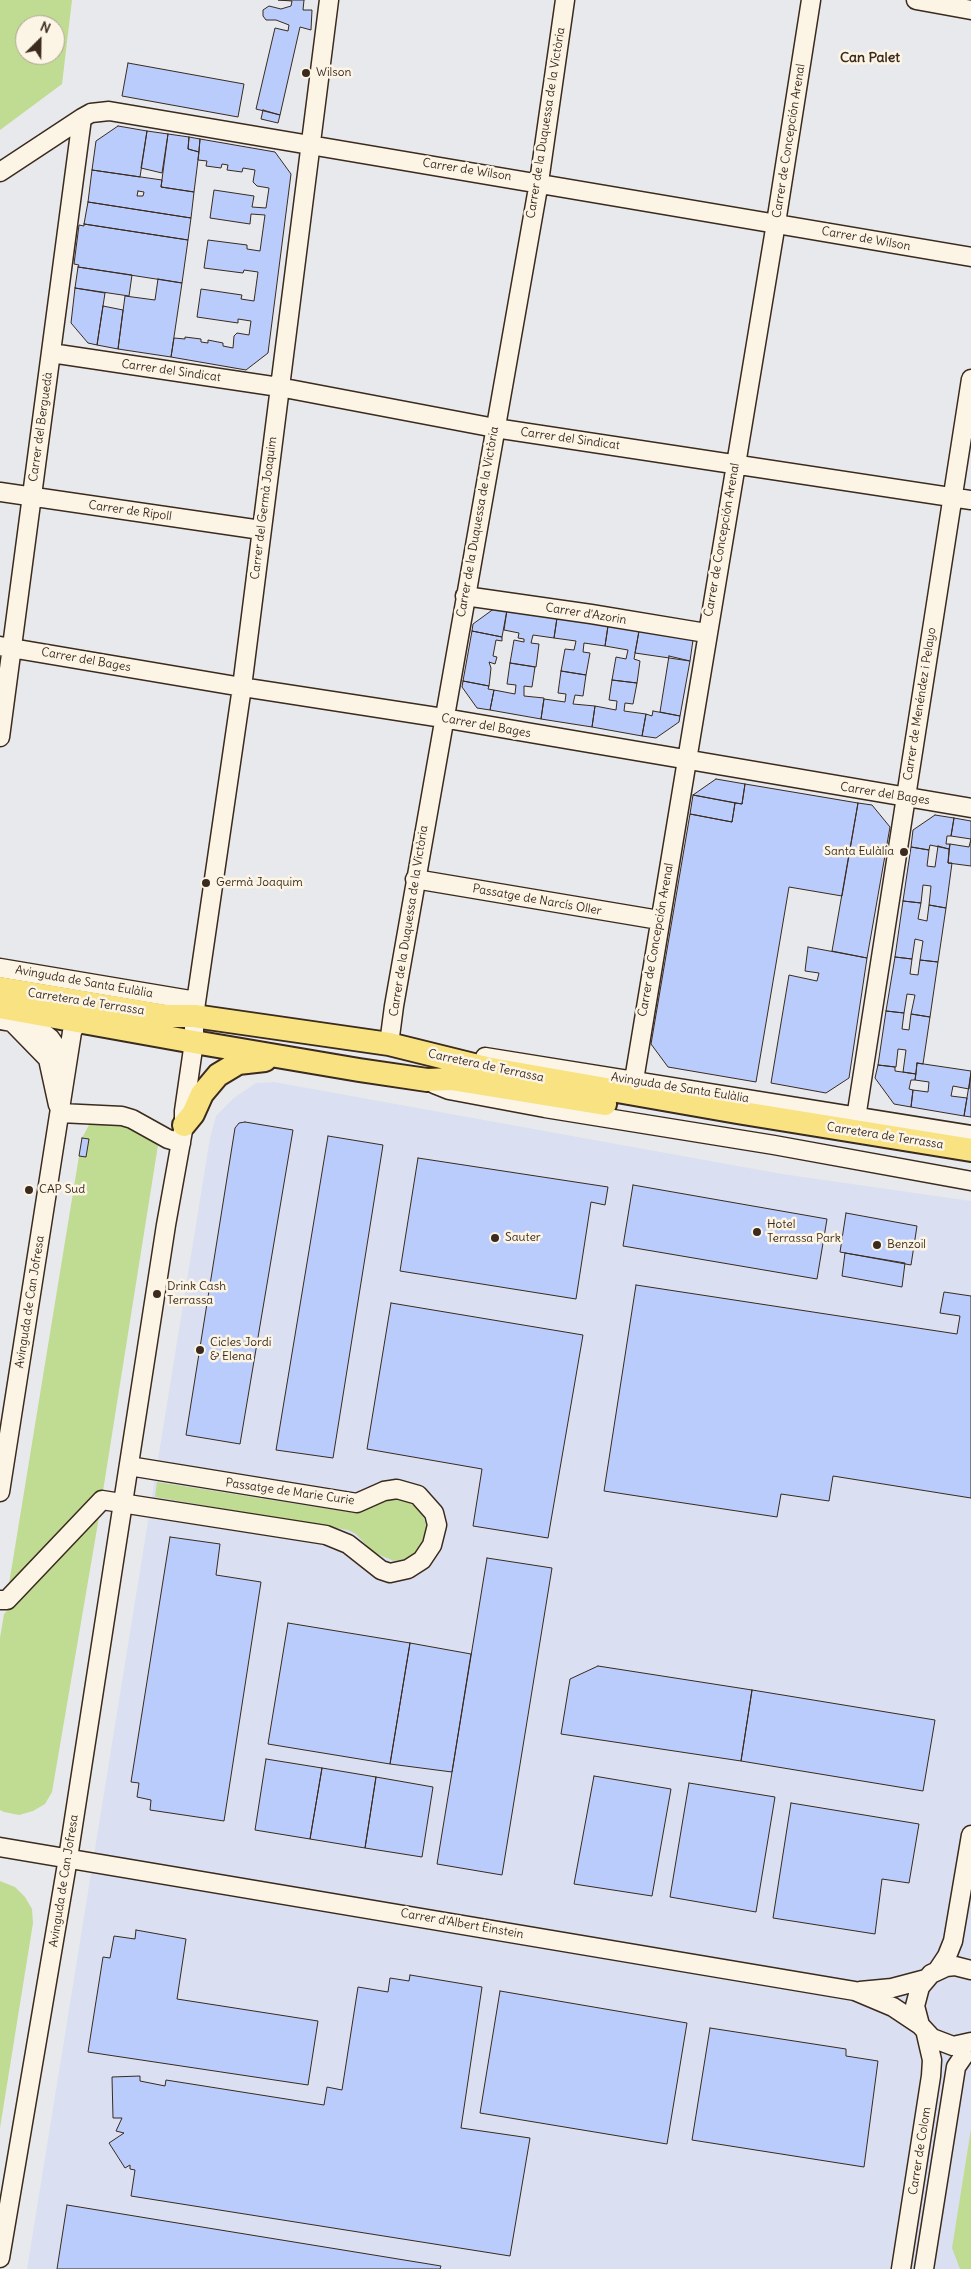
<!DOCTYPE html>
<meta charset="utf-8">
<style>
body{margin:0}
#map{position:relative;width:971px;height:2269px;overflow:hidden;background:#e8e9ec;font-family:Delius,sans-serif}
canvas{display:block}
.north{position:absolute;left:15px;top:15px;width:50px;height:50px;box-sizing:border-box;background:#fcf5e5;border:1px solid #afa495;border-radius:50%;rotate:23deg;font-size:14px;font-weight:700;line-height:20px;text-align:center;color:#3b2a1e}
.north::after{content:'';display:block;margin:auto;width:18px;height:22px;background:#3b2a1e;clip-path:polygon(50% 0,100% 100%,50% 72%,0 100%)}
</style>
<div id="map">
<canvas width="971" height="2269"></canvas>
<div class="north">N</div>
</div>
<script>
const ctx = document.querySelector('canvas').getContext('2d');
ctx.lineJoin = 'round';
function fillPath(path, color) { ctx.fillStyle = color; ctx.fill(path, 'evenodd'); }
const shape = rows => new Path2D(rows.map(r => 'M' + r).join(''));
function trace(path, color, width, dash) { ctx.strokeStyle = color; ctx.lineWidth = width; ctx.lineCap = dash ? 'butt' : 'round'; ctx.setLineDash(dash || []); ctx.stroke(path); }
function label(font, color, halo, rows, align = 'center') {
  ctx.font = font + ' Delius,sans-serif'; ctx.lineWidth = 5; ctx.setLineDash([]); ctx.textBaseline = 'middle'; ctx.strokeStyle = halo; ctx.fillStyle = color; for (const [text, x, y, turn = 0] of rows) {
    ctx.save(); ctx.translate(x, y); ctx.rotate((+turn || 0) * Math.PI / 180); ctx.textAlign = isNaN(turn) ? turn : align; if (halo) ctx.strokeText(text, 0, 0); ctx.fillText(text, 0, 0); ctx.restore();
  }
}
fillPath(shape([
 [274,1082,782,1174,971,1201,971,2269,27,2269,210,1138,216,1116,235,1097,256,1083]
]), '#dae0f1');
fillPath(shape([
 [0,0,72,0,62,84,0,130],
 [25,25,55,25,55,55,25,55],
 [107,1122,122,1124,139,1131,158,1145,103,1491,8,1590,79,1156,86,1157,89,1139,82,1138,89,1125],
 [157,1482,354,1513,392,1498,402,1499,420,1509,428,1529,419,1551,409,1558,394,1561,373,1552,356,1534,348,1530,155,1497],
 [99,1517,52,1792,45,1804,33,1811,19,1815,4,1812,0,1810,0,1638,4,1614],
 [0,1881,15,1887,25,1897,32,1909,33,1923,0,2128],
 [971,2129,971,2269,960,2269,952,2248]
]), '#c0db92');
const building = shape([
 [304,0,303,10,312,10,311,30,300,27,280,115,256,109,275,28,288,31,289,25,276,20,266,20,263,16,263,10,269,6,281,9,291,6,292,1,278,0,304,0],
 [128,63,244,84,238,117,122,96,128,63],
 [263,110,280,115,278,123,261,119,263,110],
 [118,126,147,131,140,177,92,170,96,141,118,126],
 [147,131,168,134,162,173,141,168,147,131],
 [168,134,189,137,188,149,199,152,194,192,161,187,168,134],
 [189,137,200,139,199,152,188,149,189,137],
 [200,139,275,152,291,174,268,353,246,370,171,357,174,338,185,339,185,337,201,339,201,342,208,343,208,340,223,343,223,346,233,348,234,336,237,333,249,335,251,321,238,319,238,323,197,317,201,289,242,295,241,299,254,301,258,272,244,270,243,273,204,268,208,240,247,245,247,249,260,251,265,215,251,214,250,224,210,218,214,190,254,196,252,207,266,208,269,188,257,186,253,182,255,170,243,168,242,172,227,170,228,165,222,164,221,168,206,166,207,161,198,160,200,139],
 [92,170,162,180,161,187,194,192,191,218,88,202,92,170],
 [138,191,144,192,143,196,137,196,138,191],
 [88,202,191,218,188,240,84,224,88,202],
 [84,224,188,240,182,283,78,267,79,265,74,264,79,225,84,226,84,224],
 [78,267,132,275,129,296,75,288,78,267],
 [158,279,182,283,171,357,118,349,125,296,155,300,158,279],
 [75,288,105,293,97,345,88,343,71,323,75,288],
 [103,306,123,310,118,349,97,345,103,306],
 [495,608,507,610,502,637,472,631,473,624,495,608],
 [507,610,557,618,554,638,533,635,531,643,539,644,536,667,510,663,514,640,524,642,524,639,518,638,519,633,504,630,507,610],
 [557,618,608,626,605,646,584,643,583,652,590,653,586,675,561,671,565,649,574,650,576,641,554,638,557,618],
 [608,626,639,631,634,659,640,661,637,683,612,680,616,657,626,659,628,650,605,646,608,626],
 [472,631,502,637,502,641,496,640,493,656,497,657,495,664,489,662,491,668,489,686,463,681,472,631],
 [639,631,693,640,690,661,635,653,639,631],
 [669,656,690,661,680,716,660,712,669,656],
 [510,663,535,667,532,687,524,686,524,696,544,698,541,719,490,710,494,690,515,694,516,685,507,684,510,663],
 [561,671,586,675,583,696,575,695,573,704,595,706,592,727,541,719,544,699,565,702,566,694,558,693,561,671],
 [612,680,637,683,633,704,625,703,624,711,646,714,642,736,592,727,595,706,616,710,617,701,609,700,612,680],
 [463,681,489,686,488,689,494,690,490,710,477,708,462,687,463,681],
 [653,711,680,716,679,722,656,738,642,736,646,714,652,716,653,711],
 [716,779,745,784,742,804,693,795,716,779],
 [745,784,858,803,842,896,789,887,756,1082,668,1067,651,1044,690,814,732,822,735,803,742,804,745,784],
 [693,795,735,803,732,822,690,814,693,795],
 [858,803,872,805,890,827,867,958,832,951,858,803],
 [935,815,954,818,951,836,947,836,946,844,950,844,949,849,930,845,929,850,911,847,913,830,935,815],
 [954,818,971,821,971,866,948,863,950,844,969,847,971,839,951,836,954,818],
 [938,846,949,849,948,863,952,863,946,908,929,905,931,886,923,885,921,903,903,901,911,847,929,850,927,866,935,867,938,846],
 [903,901,921,903,918,919,927,921,929,905,946,908,938,962,920,960,923,941,915,939,912,959,895,957,903,901],
 [808,947,867,958,849,1078,826,1093,771,1083,789,975,817,981,819,973,805,971,808,947],
 [895,957,912,959,910,974,918,975,920,960,938,962,930,1017,911,1014,915,995,907,994,904,1013,886,1011,895,957],
 [886,1011,904,1013,902,1029,909,1030,911,1014,930,1017,923,1064,917,1063,916,1074,903,1072,906,1050,898,1049,896,1067,878,1065,886,1011],
 [917,1063,971,1071,969,1089,953,1086,951,1096,967,1098,964,1116,911,1107,913,1090,928,1092,929,1082,915,1080,917,1063],
 [878,1065,895,1067,895,1071,916,1074,915,1080,911,1080,909,1089,913,1090,911,1107,894,1104,875,1078,878,1065],
 [971,1073,971,1117,964,1116,971,1073],
 [245,1122,293,1130,240,1444,186,1435,235,1128,239,1123,245,1122],
 [328,1136,383,1145,333,1458,276,1450,328,1136],
 [82,1138,89,1139,86,1157,79,1156,82,1138],
 [418,1158,608,1187,605,1205,591,1202,576,1299,400,1271,418,1158],
 [633,1185,827,1219,817,1279,623,1246,633,1185],
 [846,1213,917,1226,911,1265,840,1252,846,1213],
 [845,1253,905,1263,902,1287,842,1276,845,1253],
 [636,1285,957,1334,960,1316,940,1313,944,1292,971,1296,971,1498,833,1476,829,1501,781,1494,777,1517,604,1491,636,1285],
 [391,1303,583,1335,548,1538,473,1526,482,1469,367,1449,391,1303],
 [170,1537,220,1544,216,1575,261,1582,224,1821,150,1810,151,1800,137,1797,139,1783,131,1782,170,1537],
 [487,1558,552,1568,502,1875,437,1864,487,1558],
 [288,1623,410,1643,390,1764,268,1744,288,1623],
 [410,1643,471,1654,452,1772,390,1764,410,1643],
 [598,1666,752,1690,741,1761,561,1734,570,1679,598,1666],
 [752,1690,935,1720,923,1791,741,1761,752,1690],
 [266,1759,322,1768,310,1839,255,1830,266,1759],
 [322,1768,376,1777,365,1848,310,1839,322,1768],
 [594,1776,671,1789,652,1896,574,1884,594,1776],
 [376,1777,433,1787,422,1857,365,1848,376,1777],
 [689,1783,775,1797,756,1912,670,1897,689,1783],
 [791,1803,919,1824,909,1883,882,1879,875,1934,773,1918,791,1803],
 [136,1930,186,1939,177,1999,318,2021,308,2085,88,2052,103,1957,110,1958,114,1936,135,1939,136,1930],
 [410,1975,482,1987,461,2128,530,2138,510,2256,131,2196,135,2170,130,2169,130,2165,125,2168,109,2143,124,2133,116,2131,122,2118,113,2118,112,2077,140,2076,140,2081,165,2086,166,2080,324,2105,327,2087,342,2090,358,1987,388,1992,390,1978,409,1981,410,1975],
 [500,1991,687,2023,667,2144,480,2113,500,1991],
 [710,2028,846,2049,846,2056,878,2061,864,2167,692,2140,710,2028],
 [67,2205,441,2266,440,2269,57,2269,67,2205]
]);
fillPath(building, '#b9ccfc');
trace(building, '#3b2a1e', 1);
const minor = shape([
 [916,0,971,10],
 [0,172,82,118,91,113,109,111,971,257],
 [51,353,279,387,495,428,971,500],
 [0,492,261,530],
 [465,596,591,614,706,633],
 [0,646,242,687,443,718,971,808],
 [0,737,82,118],
 [415,879,659,920],
 [0,968,196,1001],
 [17,1012,50,1038,67,1062],
 [0,1020,12,1022,48,1059,58,1105],
 [402,1046,389,1044,394,1006,539,182,565,0],
 [485,1057,971,1135],
 [634,1080,776,223,811,0],
 [434,1084,449,1090,545,1108,774,1145,971,1181],
 [60,1113,122,1116,132,1119,168,1139,181,1143],
 [856,1118,971,379],
 [0,1492,72,1032,78,1021,88,1017],
 [0,1600,7,1600,102,1500,326,1535,348,1544,381,1570,390,1573,408,1569,422,1560,432,1545,437,1525,434,1513,418,1495,397,1489,384,1491,357,1503,129,1466],
 [0,1847,855,1991,893,2007,920,2025],
 [971,1970,955,1966,946,1967,931,1974,920,1987,915,2006,920,2025,932,2038,953,2046,971,2042],
 [937,1971,947,1956,953,1941,971,1835],
 [860,1991,892,1988,926,1979],
 [0,2258,68,1858,166,1225,184,1125,184,1111,194,1042,194,1016,242,687,329,0],
 [901,2269,931,2076,932,2060,926,2034],
 [924,2269,956,2067,971,2045]
]);
const major = shape([
 [0,988,167,1016,194,1016,389,1044,486,1068,737,1112,971,1150],
 [0,1007,194,1042,359,1070,427,1080,451,1079,605,1104],
 [184,1125,193,1114,202,1094,218,1075,238,1063,265,1060]
]);
trace(minor, '#3b2a1e', 21);
trace(major, '#3b2a1e', 26);
trace(minor, '#fcf5e5', 18);
trace(major, '#f8e281', 22);
for (const [x, y, r, color] of [
 [306,73,5,"#3b2a1e"],
 [904,852,5,"#3b2a1e"],
 [206,883,5,"#3b2a1e"],
 [29,1190,5,"#3b2a1e"],
 [757,1232,5,"#3b2a1e"],
 [495,1238,5,"#3b2a1e"],
 [877,1245,5,"#3b2a1e"],
 [157,1294,5,"#3b2a1e"],
 [200,1350,5,"#3b2a1e"]
]) { const dot = new Path2D(); dot.arc(x, y, r, 0, 2 * Math.PI); ctx.fillStyle = color; ctx.fill(dot); trace(dot, '#fcf5e5', 2); }
label('12px', '#3b2a1e', '#fcf5e5', [
 ["Wilson",316,73],
 ["Santa Eulàlia",894,852,"right"],
 ["Germà Joaquim",216,883],
 ["CAP Sud",39,1190],
 ["Hotel",767,1225],
 ["Terrassa Park",767,1239],
 ["Sauter",505,1238],
 ["Benzoil",887,1245],
 ["Drink Cash",167,1287],
 ["Terrassa",167,1301],
 ["Cicles Jordi",210,1343],
 ["& Elena",210,1357]
], 'left');
label('12px', '#3b2a1e', '#fcf5e5', [
 ["Carrer de la Duquessa de la Victòria",546,123,-81],
 ["Carrer de Concepción Arenal",789,141,-81],
 ["Carrer de Wilson",467,170,9],
 ["Carrer de Wilson",866,239,10],
 ["Carrer del Sindicat",171,371,8],
 ["Carrer del Berguedà",41,427,-82],
 ["Carrer del Sindicat",570,439,8],
 ["Carrer del Germà Joaquim",264,508,-83],
 ["Carrer de Ripoll",130,511,8],
 ["Carrer de la Duquessa de la Victòria",478,522,-80],
 ["Carrer de Concepción Arenal",722,540,-80],
 ["Carrer d'Azorin",586,614,9],
 ["Carrer del Bages",86,660,10],
 ["Carrer de Menéndez i Pelayo",920,704,-81],
 ["Carrer del Bages",486,726,10],
 ["Carrer del Bages",885,794,9],
 ["Passatge de Narcís Oller",537,900,10],
 ["Carrer de la Duquessa de la Victòria",409,921,-81],
 ["Carrer de Concepción Arenal",656,940,-80],
 ["Avinguda de Santa Eulàlia",84,982,10],
 ["Carretera de Terrassa",86,1002,9],
 ["Carretera de Terrassa",486,1066,12],
 ["Avinguda de Santa Eulàlia",680,1088,9],
 ["Carretera de Terrassa",885,1136,9],
 ["Avinguda de Can Jofresa",30,1302,-81],
 ["Passatge de Marie Curie",290,1492,8],
 ["Avinguda de Can Jofresa",64,1881,-81],
 ["Carrer d'Albert Einstein",462,1924,10],
 ["Carrer de Colom",920,2151,-81]
]);
label('bold 14px', '#3b2a1e', '#fcf5e5', [
 ["Can Palet",870,58]
]);
</script>
